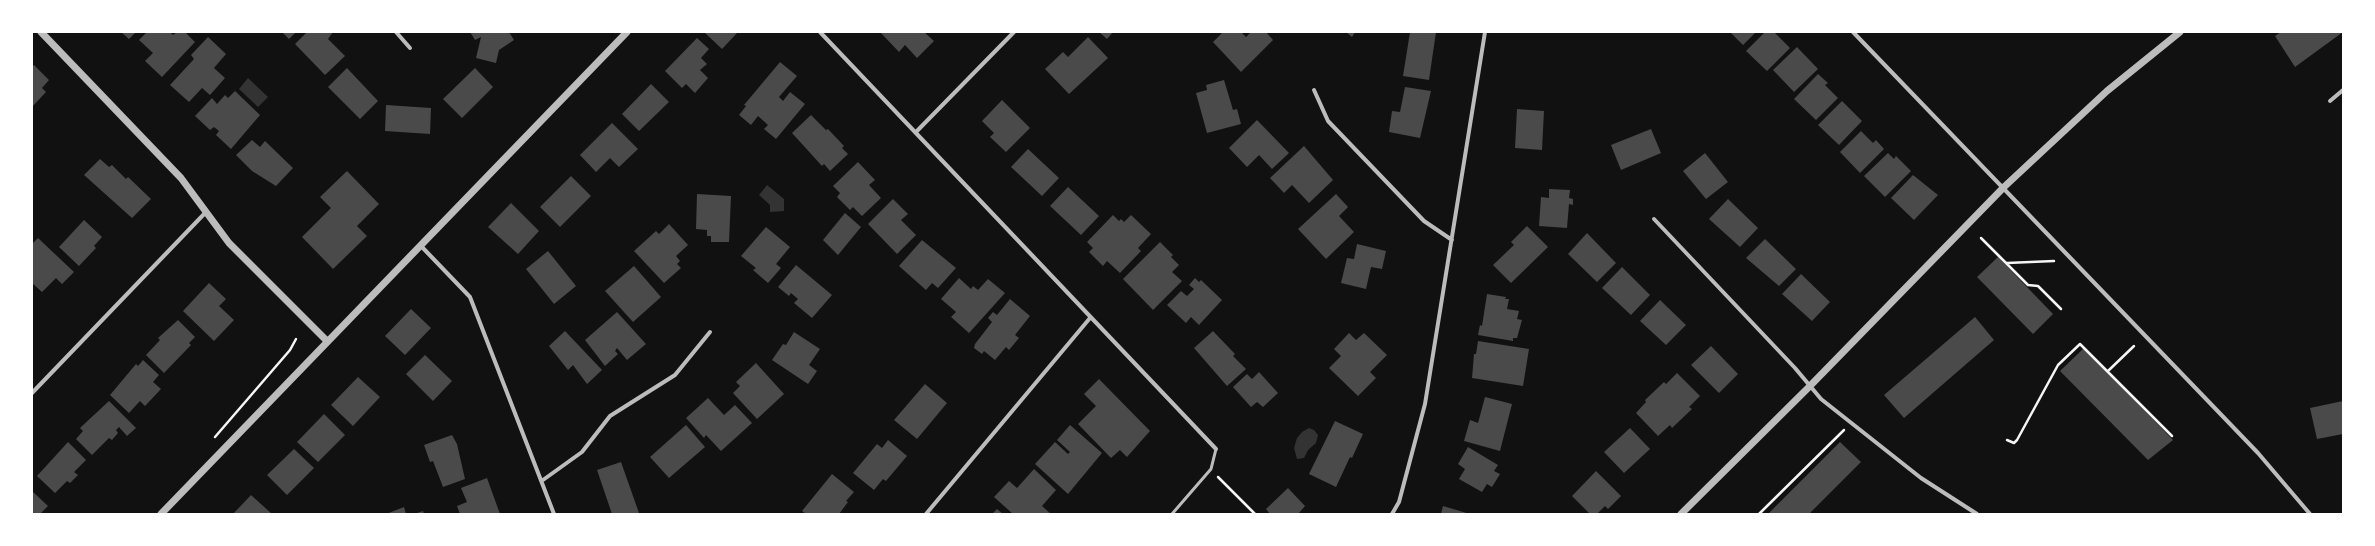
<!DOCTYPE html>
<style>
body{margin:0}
#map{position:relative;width:2375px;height:546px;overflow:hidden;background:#111;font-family:Inter,sans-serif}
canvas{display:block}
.frame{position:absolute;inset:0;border:33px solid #fff;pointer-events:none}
</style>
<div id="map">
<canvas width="2375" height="546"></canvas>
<div class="frame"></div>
</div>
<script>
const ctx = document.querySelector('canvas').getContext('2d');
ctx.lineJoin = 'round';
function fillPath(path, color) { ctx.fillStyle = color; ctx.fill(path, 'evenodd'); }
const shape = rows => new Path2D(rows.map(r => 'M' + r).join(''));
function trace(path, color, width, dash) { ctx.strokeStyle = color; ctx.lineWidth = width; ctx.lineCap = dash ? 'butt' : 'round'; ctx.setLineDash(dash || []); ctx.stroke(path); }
fillPath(shape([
 [248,78,268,97,258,107,239,89],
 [767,185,784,199,784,211,770,212,770,205,759,195],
 [1309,428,1314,430,1318,435,1316,443,1308,450,1304,458,1297,459,1294,448,1297,438,1302,432]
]), '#333');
fillPath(shape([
 [121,32,136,32,129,39],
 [147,32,170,32,173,35,177,32,185,32,195,42,162,77,145,61,153,53,139,40],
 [282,32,296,32,289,39],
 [307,32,333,32,328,39,345,56,325,75,295,44],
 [470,32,509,32,514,40,499,50,496,63,476,58,481,37,475,40],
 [704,32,738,32,722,49],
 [880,32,924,32,934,41,917,58,905,45,899,52],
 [1099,32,1113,32,1107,39],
 [1223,32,1241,32,1246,37,1251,32,1266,32,1273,40,1241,72,1213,42],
 [1346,32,1355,32,1352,37],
 [1410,32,1436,32,1429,80,1403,76],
 [1730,32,1756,32,1743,45],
 [1765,32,1774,32,1790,48,1767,71,1746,51],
 [2281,32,2343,32,2295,67,2275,36],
 [208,37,226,54,214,68,225,78,210,95,202,88,189,102,170,85,194,59,191,55],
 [1088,37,1108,58,1069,94,1045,69,1063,52,1068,57],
 [697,38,709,49,701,58,707,64,700,70,708,78,695,93,686,84,682,88,665,71],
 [1797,47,1818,69,1794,92,1773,70],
 [780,62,797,76,779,97,783,101,790,92,805,104,776,139,764,129,768,125,758,116,751,125,739,115,746,106,744,105],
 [34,65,49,80,42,88,46,92,32,107,32,67],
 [347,68,378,101,360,119,328,87],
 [475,68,493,87,462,118,443,99],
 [1818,74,1828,83,1825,85,1838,98,1816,120,1794,99],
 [1224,80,1233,110,1237,109,1241,124,1207,133,1196,93,1207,90,1206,85],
 [651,84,669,102,639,131,622,114],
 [1405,87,1431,91,1420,138,1389,132,1392,111,1400,112],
 [235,91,260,115,231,149,216,135,219,131,214,127,210,130,195,116,212,98,217,104,225,95,228,98],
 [1002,100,1030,128,1006,152,990,137,994,133,982,121],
 [1842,101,1862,121,1839,145,1818,125],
 [386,105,431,108,430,134,385,131],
 [1517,109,1544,111,1542,150,1515,148],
 [811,115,826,130,828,129,844,146,842,148,848,154,830,171,824,164,822,166,792,133],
 [1257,120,1289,153,1272,169,1259,155,1247,167,1229,148],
 [612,123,638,149,619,167,610,158,596,172,580,155],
 [1651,129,1661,153,1621,170,1611,145],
 [1861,131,1873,143,1876,140,1884,149,1860,173,1840,152],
 [252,140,260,147,265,141,293,168,276,186,252,171,236,155],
 [1304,146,1333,180,1309,203,1292,185,1284,193,1270,178],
 [1028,149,1059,178,1042,196,1011,167],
 [1705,153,1728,182,1706,199,1683,171],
 [1888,153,1894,159,1896,156,1911,171,1885,197,1864,176],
 [100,159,109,167,112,165,126,179,128,177,151,199,132,218,84,175],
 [858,162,875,180,869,185,881,198,862,216,853,207,850,210,837,197,840,193,833,186],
 [347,171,379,204,357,226,367,236,333,269,302,237,331,208,320,197],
 [1913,175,1938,195,1914,220,1891,198],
 [571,176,591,196,560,227,540,207],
 [1068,187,1099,216,1081,235,1050,206],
 [1549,189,1570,190,1569,198,1573,199,1573,205,1569,204,1567,228,1539,226,1541,197,1549,198],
 [697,194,731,196,729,242,711,242,711,236,707,236,707,230,696,229],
 [1336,194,1348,207,1339,216,1354,232,1326,259,1298,229],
 [893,199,908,214,901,220,916,235,897,254,868,224],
 [1728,199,1758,228,1740,247,1709,219],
 [511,203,539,231,518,254,488,227],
 [845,213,861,227,838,255,823,240],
 [1113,215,1119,221,1121,219,1124,222,1131,215,1151,234,1138,248,1141,251,1120,273,1107,261,1103,266,1089,252,1093,248,1087,242],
 [84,220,102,237,94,246,96,248,79,266,59,247],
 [669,224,688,245,676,256,680,261,677,264,681,268,664,283,634,251,656,231,659,234],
 [1527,226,1548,247,1511,283,1493,265,1514,245,1511,242],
 [766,227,790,247,776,264,781,268,768,283,753,270,756,268,741,256],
 [1587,233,1616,263,1597,282,1568,254],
 [38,238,74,272,62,284,56,278,42,292,32,283,32,244],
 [1765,239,1796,269,1779,286,1746,258],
 [922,240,956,268,938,288,932,283,926,290,899,266],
 [1160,242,1173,255,1171,257,1179,265,1172,272,1182,281,1153,310,1123,279],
 [1357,244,1386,251,1382,269,1371,267,1366,289,1341,283,1347,258,1354,259],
 [548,251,576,286,554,304,526,269],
 [1998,257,2053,314,2033,334,1977,277],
 [796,265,832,295,812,318,794,303,798,299,791,293,789,296,778,287],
 [634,266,661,297,633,322,605,291],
 [1622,267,1650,295,1631,315,1602,288],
 [1801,274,1830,302,1812,321,1782,294],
 [959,278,971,289,973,286,978,290,988,279,1005,293,969,333,951,317,956,312,941,299],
 [1195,278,1199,282,1201,280,1222,300,1199,325,1191,317,1186,323,1167,305,1181,291,1187,296,1194,289,1189,285],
 [209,283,226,299,219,306,234,320,214,341,183,311],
 [1487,294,1506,297,1505,299,1509,299,1507,309,1519,311,1517,319,1522,320,1517,338,1513,338,1513,341,1478,335,1480,325,1482,326],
 [1010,299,1030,316,1015,335,1019,338,1009,350,1006,347,995,360,984,351,982,354,974,348,975,344,992,322,988,318,993,312,997,315],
 [1660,300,1686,325,1666,345,1640,321],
 [411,309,431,328,405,355,385,336],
 [617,312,646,344,627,360,617,348,615,351,618,354,605,366,585,340],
 [1975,317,1994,340,1904,418,1884,395],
 [178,320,195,337,189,343,191,345,164,373,146,355,160,340,158,338],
 [565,331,602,370,587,384,573,365,568,370,549,346],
 [1213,331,1235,354,1233,356,1246,369,1227,386,1194,348],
 [794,332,820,349,809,365,817,371,808,384,772,360,783,344,786,345],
 [1349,333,1356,340,1364,333,1387,355,1370,372,1376,378,1358,396,1329,368,1341,356,1334,349],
 [1478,341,1529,349,1523,386,1472,378,1474,354,1476,354],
 [1711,346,1738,374,1719,393,1691,365],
 [2084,348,2173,440,2148,460,2060,371],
 [425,355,452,381,433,401,406,374],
 [143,360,159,375,153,382,161,389,145,406,140,401,129,413,110,395,136,364,138,366],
 [756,363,784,394,757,419,733,393,740,386,736,382],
 [1259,372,1278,393,1263,407,1257,402,1251,407,1233,387,1247,374,1252,379],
 [1677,373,1700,396,1689,407,1692,409,1672,428,1670,425,1658,436,1636,413,1646,402,1645,400,1664,382,1666,384],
 [358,377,380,397,353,426,331,405],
 [1099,379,1150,431,1127,457,1120,450,1111,458,1078,424,1096,406,1084,394],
 [925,384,947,403,917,439,894,420],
 [1485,397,1512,404,1500,451,1464,441,1470,420,1478,423],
 [708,398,724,415,735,405,752,423,721,451,706,435,704,438,686,418],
 [109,401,136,428,127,436,119,427,116,430,118,433,112,440,109,438,92,455,76,439,83,431,80,428],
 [2343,401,2343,434,2317,439,2310,408],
 [324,414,345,435,318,462,297,442],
 [1335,421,1363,434,1352,458,1350,457,1336,487,1309,474],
 [686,425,705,447,669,478,650,457],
 [1070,425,1102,453,1068,494,1035,464,1055,442,1068,454,1070,452,1057,440],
 [1630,428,1650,449,1624,473,1604,452],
 [452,435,457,444,465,479,443,487,433,461,430,462,424,445],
 [888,440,907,456,886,481,883,479,874,490,853,473,877,444,882,448],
 [68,442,86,460,74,472,78,475,70,483,67,481,55,493,37,476],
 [1840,442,1861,462,1809,514,1768,514],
 [1468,447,1498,465,1494,471,1500,474,1492,487,1487,484,1482,492,1459,479,1465,469,1458,464],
 [294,449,314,468,287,495,267,475],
 [621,462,639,513,635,514,612,514,597,470],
 [1034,469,1056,490,1042,506,1051,514,1013,514,994,497,1009,481,1017,488],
 [1596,471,1621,496,1608,509,1605,506,1597,514,1590,514,1572,496],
 [832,474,854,492,846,501,848,502,839,514,806,514,802,511],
 [487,478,500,514,460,514,457,506,467,502,461,488],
 [1288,488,1305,506,1299,513,1300,514,1270,514,1266,509],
 [32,491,48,506,40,514,32,514],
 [251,495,272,514,233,514],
 [1443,506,1470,514,1441,514],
 [404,507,406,514,386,514],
 [997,509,1003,514,992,514],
 [423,511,424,514,414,514]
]), '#4a4a4a');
trace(shape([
 [1981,238,2028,285,2038,286,2061,309],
 [2007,263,2054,261],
 [2108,371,2134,346],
 [215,437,290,350,296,339],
 [2007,440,2014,443,2017,440,2058,365,2080,344,2172,436],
 [1218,477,1255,514],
 [1759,514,1844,430]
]), '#f5f5f5', 2.5);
trace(shape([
 [1172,514,1211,469,1216,449]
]), '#bcbcbc', 3);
trace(shape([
 [396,32,410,48],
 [820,32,1216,449],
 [1853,32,2258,453,2310,514],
 [1314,90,1328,121,1424,221,1452,240],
 [2330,101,2343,90],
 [916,132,1014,32],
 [1654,219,1795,368,1821,399,1921,478,1977,514],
 [421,246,470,297,554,514],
 [32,393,206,212],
 [543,480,582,452,610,416,675,375,710,332],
 [926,514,1090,318],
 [1392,514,1399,502,1425,404,1485,32]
]), '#bcbcbc', 4);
trace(shape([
 [41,32,181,178,229,243,327,341],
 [161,514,627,32],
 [1681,514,1809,387,2004,187,2107,91,2180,32]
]), '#bcbcbc', 7);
</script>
